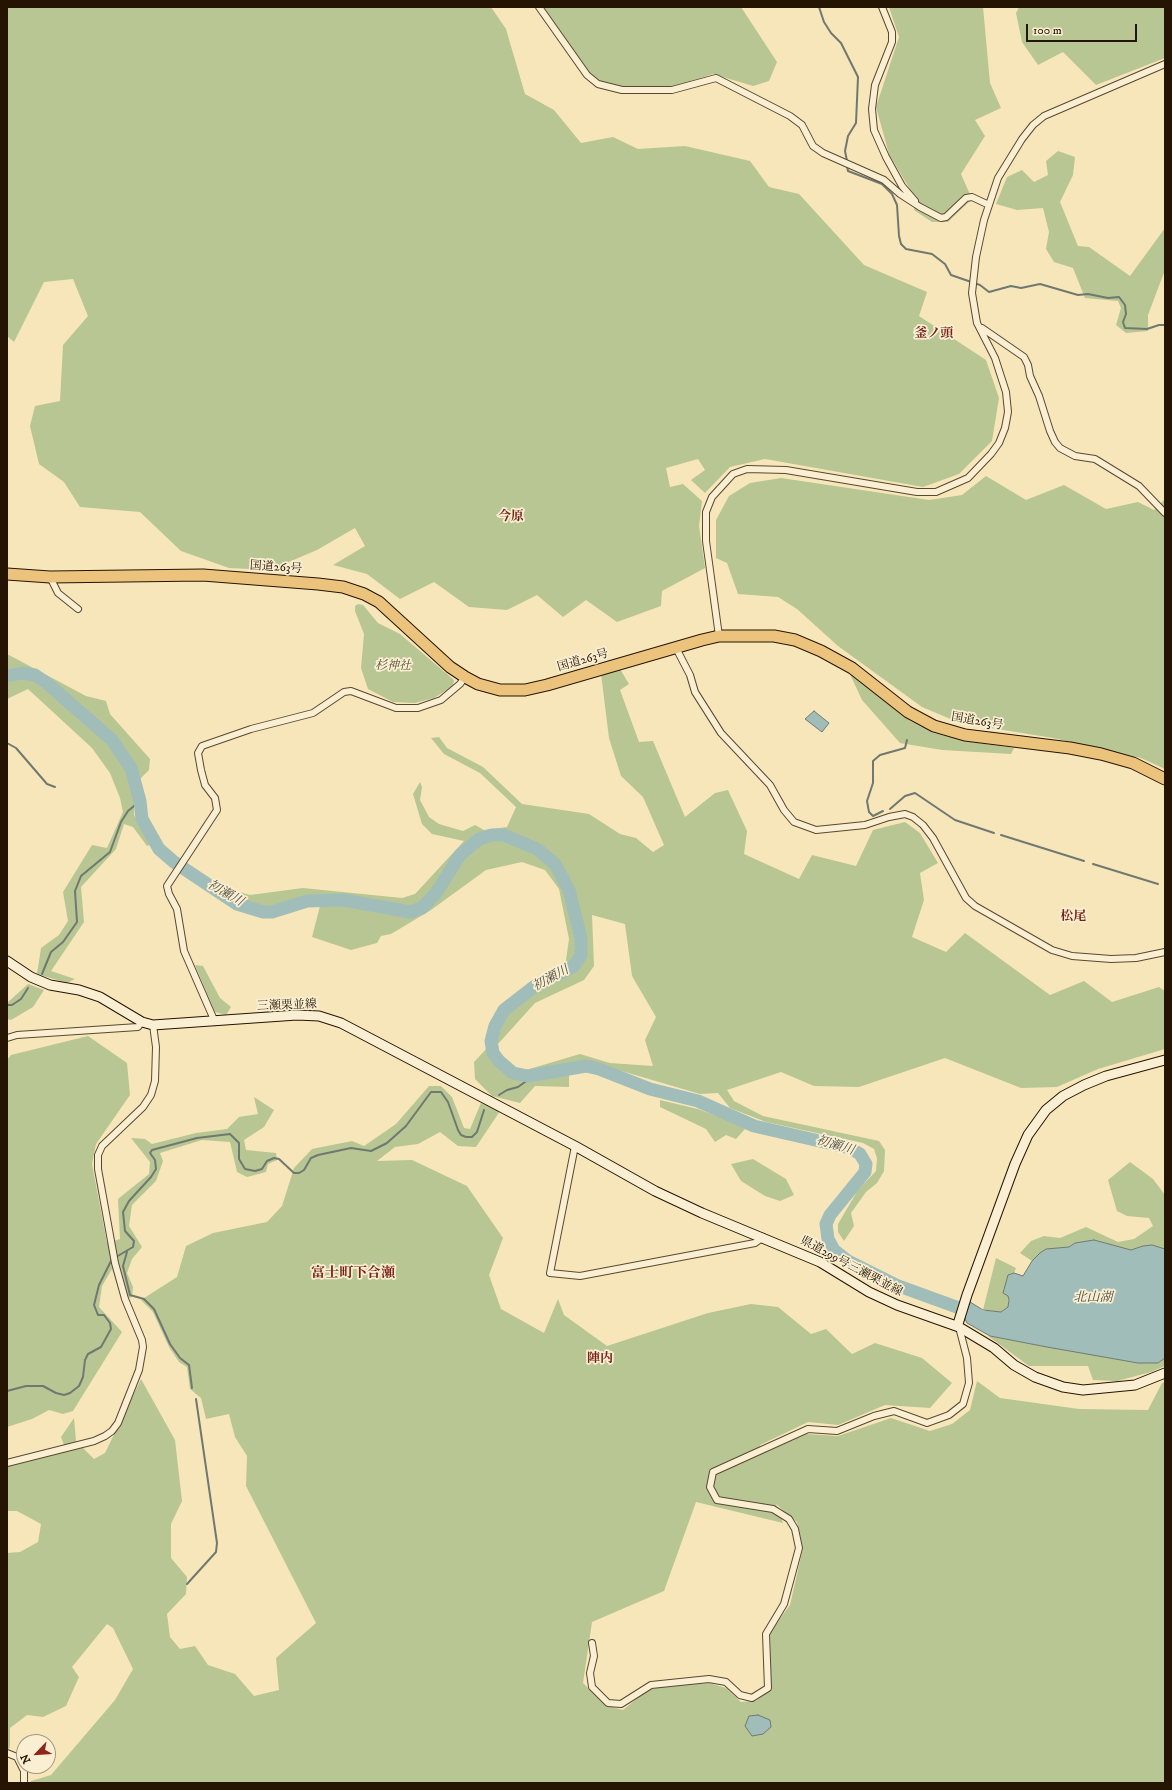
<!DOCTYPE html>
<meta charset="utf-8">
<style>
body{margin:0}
#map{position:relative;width:1172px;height:1790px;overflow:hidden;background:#f7e6ba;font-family:"IM FELL DW Pica",serif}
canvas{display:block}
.frame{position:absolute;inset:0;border:8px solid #251401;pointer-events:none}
.north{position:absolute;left:16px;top:1734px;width:40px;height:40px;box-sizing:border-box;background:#faefd2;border:1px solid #a5977e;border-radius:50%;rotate:245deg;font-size:11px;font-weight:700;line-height:16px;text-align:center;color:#251401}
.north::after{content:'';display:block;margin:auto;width:14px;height:18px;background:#8f2418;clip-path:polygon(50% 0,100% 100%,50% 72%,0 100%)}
.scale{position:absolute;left:1026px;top:24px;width:111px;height:18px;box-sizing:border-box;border:2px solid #251401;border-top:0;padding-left:5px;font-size:12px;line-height:14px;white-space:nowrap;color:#251401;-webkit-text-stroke:3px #faefd2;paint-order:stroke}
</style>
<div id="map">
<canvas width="1172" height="1790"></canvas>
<div class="frame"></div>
<div class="north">N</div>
<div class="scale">100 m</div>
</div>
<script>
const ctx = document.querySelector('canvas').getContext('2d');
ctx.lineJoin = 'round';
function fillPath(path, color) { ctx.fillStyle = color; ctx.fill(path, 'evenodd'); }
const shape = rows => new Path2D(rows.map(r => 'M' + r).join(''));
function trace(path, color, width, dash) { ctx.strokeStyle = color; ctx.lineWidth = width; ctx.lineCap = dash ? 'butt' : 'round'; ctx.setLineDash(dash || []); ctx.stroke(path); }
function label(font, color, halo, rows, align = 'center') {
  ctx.font = font + ' "IM FELL DW Pica","Noto Serif JP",serif'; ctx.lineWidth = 3.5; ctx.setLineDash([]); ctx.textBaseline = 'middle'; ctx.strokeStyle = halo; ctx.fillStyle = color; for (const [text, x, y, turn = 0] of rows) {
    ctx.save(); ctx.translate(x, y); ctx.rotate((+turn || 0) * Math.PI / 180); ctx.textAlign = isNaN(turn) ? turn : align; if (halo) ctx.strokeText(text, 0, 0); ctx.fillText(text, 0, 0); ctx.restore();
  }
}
fillPath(shape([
 [7,7,491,7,506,29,525,94,554,110,581,143,613,137,638,149,685,146,750,161,769,187,799,194,864,265,927,292,919,316,986,360,999,398,992,441,959,474,923,487,765,459,730,467,705,493,691,480,705,470,698,459,666,468,670,487,683,484,702,501,699,526,705,568,662,591,661,606,617,622,586,600,563,617,537,595,507,610,469,607,434,582,400,599,367,574,333,565,365,546,355,528,317,550,270,570,229,568,181,551,140,512,80,507,64,482,39,464,30,426,35,406,60,401,63,345,88,316,73,279,44,282,14,342,7,336],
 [541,7,741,7,777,62,769,81,753,86,713,74,672,87,622,88,598,82,577,60],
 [889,7,983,7,990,83,1001,108,975,120,985,136,961,174,972,199,948,222,932,222,914,210,915,198,889,154,876,107,899,37],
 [1019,7,1165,7,1165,58,1096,85,1063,52,1038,65,1022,42,1016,13],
 [1058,151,1075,157,1073,175,1060,202,1078,246,1089,247,1130,276,1165,228,1165,270,1148,315,1148,331,1126,333,1116,325,1121,308,1118,301,1085,298,1073,268,1054,262,1046,249,1049,232,1043,208,1017,210,996,204,1007,177,1022,170,1034,182,1048,175,1046,161],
 [986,476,1026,500,1064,485,1106,509,1138,502,1154,510,1165,499,1165,769,1141,758,1053,738,960,723,922,707,838,646,797,609,778,597,738,594,727,563,716,558,716,520,729,496,750,483,781,478,929,500,962,495],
 [358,604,363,605,378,623,400,634,454,680,453,686,434,698,415,703,393,702,368,689,361,668,364,634,355,611,355,606],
 [7,654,86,696,106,701,110,714,150,759,149,770,140,779,131,784,134,799,134,815,151,844,147,846,133,827,124,824,116,849,81,887,84,922,51,971,75,979,67,983,37,974,41,948,59,935,68,921,63,892,92,845,107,848,123,812,120,798,110,773,92,748,28,689,7,699],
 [620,669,629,684,620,690,639,742,653,741,685,817,715,793,728,790,747,831,744,854,799,879,812,855,856,866,873,830,905,822,920,833,938,863,920,873,924,900,912,937,946,952,965,933,1050,995,1084,981,1112,1002,1159,987,1165,991,1165,1049,1098,1069,1057,1087,1021,1088,945,1058,859,1087,814,1086,781,1072,727,1090,734,1101,763,1116,879,1141,885,1150,884,1171,877,1183,866,1192,851,1213,854,1226,844,1241,838,1232,838,1224,858,1190,876,1171,877,1158,874,1149,863,1143,766,1122,730,1108,718,1093,700,1094,584,1060,569,1065,569,1087,535,1086,520,1103,492,1096,475,1079,474,1062,489,1046,508,1003,546,977,565,967,569,939,559,889,545,870,522,862,486,870,431,910,391,934,381,936,377,943,351,950,312,937,320,906,319,897,287,901,263,909,238,901,228,889,250,895,303,888,402,898,415,894,464,841,432,834,422,824,413,794,420,782,422,787,420,800,429,817,439,824,463,831,475,825,484,830,507,827,516,807,480,773,444,754,431,738,439,737,447,748,483,767,522,804,589,814,620,834,636,838,653,852,664,845,643,797,621,776,609,738,601,674],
 [592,915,625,924,632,976,656,1017,645,1040,653,1066,610,1063,580,1054,526,1070,511,1066,499,1053,498,1044,535,1003,584,980,594,966],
 [849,672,910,721,934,733,964,741,1014,748,1011,754,942,750,900,743,862,700],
 [195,965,203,966,220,998,231,1007,226,1015,215,1012],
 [28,984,44,990,33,1007,11,1020,7,1019,7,1003],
 [88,1036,127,1063,130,1095,96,1144,92,1164,107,1243,120,1239,118,1199,149,1174,150,1162,131,1138,145,1139,152,1144,196,1133,227,1129,239,1117,258,1114,254,1097,274,1110,264,1127,244,1140,246,1150,276,1153,277,1160,268,1164,266,1172,247,1177,237,1172,230,1142,202,1140,160,1153,163,1161,156,1181,132,1205,129,1226,142,1247,132,1259,127,1273,133,1287,132,1297,122,1300,112,1269,102,1286,99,1307,122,1332,73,1411,63,1414,49,1410,32,1419,7,1427,7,1060,11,1055],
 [429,1086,441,1086,452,1097,464,1128,470,1129,481,1103,500,1111,476,1147,458,1146,440,1132,418,1144,395,1147,377,1161,412,1160,467,1186,503,1238,489,1275,501,1309,544,1333,558,1299,564,1315,607,1346,708,1313,751,1304,778,1307,811,1334,826,1329,852,1354,875,1343,922,1358,952,1383,930,1408,885,1405,838,1425,808,1422,760,1445,764,1453,807,1434,838,1436,891,1418,930,1431,952,1424,970,1410,977,1381,1000,1398,1079,1409,1148,1410,1162,1383,1165,1382,1165,1783,30,1783,31,1781,51,1775,115,1700,133,1669,113,1628,107,1624,72,1667,79,1677,66,1706,43,1717,27,1715,10,1728,10,1747,7,1751,7,1553,20,1552,38,1542,41,1524,17,1511,7,1511,7,1466,66,1450,61,1437,74,1418,76,1441,94,1459,105,1453,141,1379,175,1440,182,1501,171,1524,171,1558,187,1577,186,1594,167,1614,170,1637,180,1649,195,1646,208,1665,235,1674,254,1696,279,1690,276,1658,316,1623,246,1486,247,1456,235,1437,229,1414,206,1419,201,1398,190,1389,187,1367,179,1362,169,1347,153,1312,141,1300,177,1277,186,1246,213,1233,267,1222,282,1206,294,1168,312,1149,352,1141,364,1146,396,1124],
 [696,1502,783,1523,776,1504,797,1522,803,1548,790,1605,770,1632,771,1689,756,1701,741,1702,726,1688,709,1683,650,1688,623,1710,605,1705,583,1683,592,1622,664,1591],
 [660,1100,698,1109,732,1122,745,1129,736,1139,726,1135,715,1142,706,1129,660,1107],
 [753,1159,786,1179,794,1195,780,1201,765,1196,741,1181,731,1164],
 [1130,1162,1153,1179,1165,1195,1165,1249,1152,1245,1143,1246,1131,1250,1094,1240,1075,1243,1069,1247,1046,1249,1032,1261,1020,1253,1031,1241,1044,1236,1060,1238,1086,1227,1118,1242,1134,1239,1153,1226,1149,1218,1127,1216,1117,1211,1108,1180],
 [996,1258,1016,1268,1014,1273,1010,1274,1008,1307,1001,1312,983,1310],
 [988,1336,1138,1363,1158,1363,1165,1358,1165,1366,1151,1372,1117,1381,1093,1380,1088,1366,1029,1366]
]), '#b8c694');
const water = shape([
 [814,711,829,723,822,732,805,719,814,711],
 [1094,1240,1131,1250,1143,1246,1152,1245,1165,1249,1165,1358,1158,1363,1138,1363,1047,1347,990,1336,967,1323,965,1319,970,1302,983,1310,1001,1312,1008,1307,1009,1300,1008,1296,1003,1293,1008,1275,1014,1273,1023,1276,1032,1261,1040,1253,1046,1249,1069,1247,1075,1243,1094,1240],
 [758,1715,770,1720,771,1727,763,1734,752,1736,745,1726,749,1716,758,1715]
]);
fillPath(water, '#a1bdba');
trace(water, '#6f7970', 1);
trace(shape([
 [819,7,824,22,831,33,841,43,858,77,856,123,848,136,845,151,847,161],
 [847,166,848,171,882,184,892,194,897,205,899,236,901,244,906,249,932,254,945,264,951,275,980,285,989,292,1011,286,1021,288,1040,284,1078,295,1088,294,1108,298,1119,297,1125,305,1126,314,1123,322,1125,328,1147,329,1159,325,1165,325],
 [7,743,16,748,47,784,55,787],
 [890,809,905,796,915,793,955,820,994,833],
 [883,811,873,816,869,812,867,801,873,783,873,761,880,755,905,748,907,740],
 [1001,835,1084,861],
 [1093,864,1158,884],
 [42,974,51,952,63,942,77,922,75,891,81,876,110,852,121,822,128,811,140,801],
 [7,1005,12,1005,21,999,28,988],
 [499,1095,507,1090,518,1087,525,1082,528,1076],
 [127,1252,123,1266,130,1295,144,1299,154,1309,170,1344,180,1358,189,1365,192,1388],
 [116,1257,133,1247,134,1241,125,1231,123,1212,129,1201,151,1177,156,1169,155,1160,150,1153,152,1150,197,1138,230,1134,239,1143,239,1159,245,1169,255,1171,262,1169,267,1161,274,1158,279,1159,294,1173,299,1173,304,1170,311,1158,318,1155,351,1148,371,1151,387,1143,406,1126,431,1092,441,1092,448,1102,458,1130,461,1135,466,1137,472,1137,477,1132,484,1110],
 [7,1391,26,1386,43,1386,56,1393,64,1395,70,1393,79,1386,83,1377,85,1360,88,1354,101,1347,111,1329,110,1323,104,1315,98,1315,94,1305,99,1285,112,1259],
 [187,1584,216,1552,217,1543,196,1399]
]), '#6f7970', 2);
trace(shape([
 [7,676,22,673,35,675,48,684,112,740,131,768,140,801,142,819,159,849,174,862,237,904,263,912,272,912,307,901,343,900,410,912,422,908,436,893,460,855,479,839,492,835,504,835,537,849,555,864,569,890,581,938,581,955,574,966,535,986,504,1010,495,1026,491,1041,493,1053,499,1061,513,1073,528,1076,586,1066,599,1069,650,1089,698,1101,754,1126,850,1148,860,1154,866,1164,865,1172,830,1215,826,1224,828,1239,834,1250,848,1261,896,1285,984,1317]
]), '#a1bdba', 13);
const street = shape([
 [539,7,587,75,598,84,622,90,672,90,716,78,790,116,802,125,813,146,823,153,884,180,900,194,920,207,941,218,946,217,966,198,972,197,989,205],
 [882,7,892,32,892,42,875,85,872,109,874,130,886,157,902,186,915,201],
 [982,328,1024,357,1028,365,1030,376,1039,396,1050,431,1055,442,1060,448,1075,456,1095,459,1139,486,1165,513],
 [50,577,58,593,78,609],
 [719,636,706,541,706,512,712,497,733,474,747,469,786,470,917,492,936,492,968,478,991,454,999,443,1005,428,1008,412,1006,392,995,358,977,323,972,293,976,257,984,220,998,178,1022,139,1033,125,1044,116,1165,64],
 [676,648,690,675,695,692,721,733,770,785,784,810,794,822,816,830,865,825,889,817,905,814,913,817,923,825,933,838,966,898,975,906,1052,950,1072,956,1111,959,1136,958,1165,952],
 [215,1022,184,951,177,909,169,894,167,886,217,810,215,798,205,785,201,770,198,753,202,746,251,729,313,713,344,692,351,691,396,708,418,708,441,700,460,684,465,677],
 [7,1038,17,1035,138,1027,142,1022],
 [575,1146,550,1273,580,1276,755,1243,763,1237],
 [7,1463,94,1441,105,1436,112,1431,118,1423,139,1370,143,1347,142,1340,125,1299,115,1263,98,1169,98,1155,102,1146,143,1107,151,1095,155,1081,156,1047,153,1025],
 [592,1643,594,1656,590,1673,592,1687,608,1703,621,1704,651,1685,709,1679,726,1682,740,1695,752,1698,768,1688,766,1634,784,1604,799,1548,795,1529,789,1519,773,1509,717,1500,710,1487,713,1472,808,1429,837,1431,874,1416,894,1411,927,1423,949,1415,963,1404,969,1383,967,1358,959,1327],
 [7,1753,17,1757,24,1771,24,1783]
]);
const secondary = shape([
 [7,961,31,977,50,985,79,990,100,997,142,1022,153,1025,297,1015,319,1016,341,1023,575,1146,655,1191,702,1213,820,1262,869,1292,897,1305,959,1327,994,1348,1014,1365,1035,1377,1063,1387,1083,1390,1135,1385,1165,1373],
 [959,1327,958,1324,967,1295,1015,1164,1028,1135,1046,1110,1063,1096,1084,1085,1106,1076,1165,1060]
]);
const highway = shape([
 [7,574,50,577,203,575,318,584,343,587,364,594,379,602,450,667,465,677,478,684,500,690,525,690,547,685,702,640,719,636,774,636,795,640,821,651,852,668,908,712,934,726,965,735,1070,748,1101,754,1133,763,1165,779]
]);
trace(street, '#5a482f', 8);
trace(secondary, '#251401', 11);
trace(highway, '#251401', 13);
trace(street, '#faefd2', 6);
trace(secondary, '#faefd2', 9);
trace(highway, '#ecc37d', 11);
label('12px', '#251401', '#faefd2', [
 ["国道263号",276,568,4],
 ["国道263号",583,661,-16],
 ["国道263号",977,722,10],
 ["三瀬栗並線",287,1006,-2],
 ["県道299号三瀬栗並線",851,1267,28]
]);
label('italic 12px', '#585234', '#faefd2', [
 ["杉神社",393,667]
]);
label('bold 13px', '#7a1f14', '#faefd2', [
 ["釜ノ頭",934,334],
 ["今原",511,517],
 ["松尾",1073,917],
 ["陣内",600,1359]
]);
label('italic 13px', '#504f42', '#faefd2', [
 ["初瀬川",225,894,30],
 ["初瀬川",551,979,-29],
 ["初瀬川",835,1146,17],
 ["北山湖",1093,1298]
]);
label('bold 14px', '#7a1f14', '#faefd2', [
 ["富士町下合瀬",353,1274]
]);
</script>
